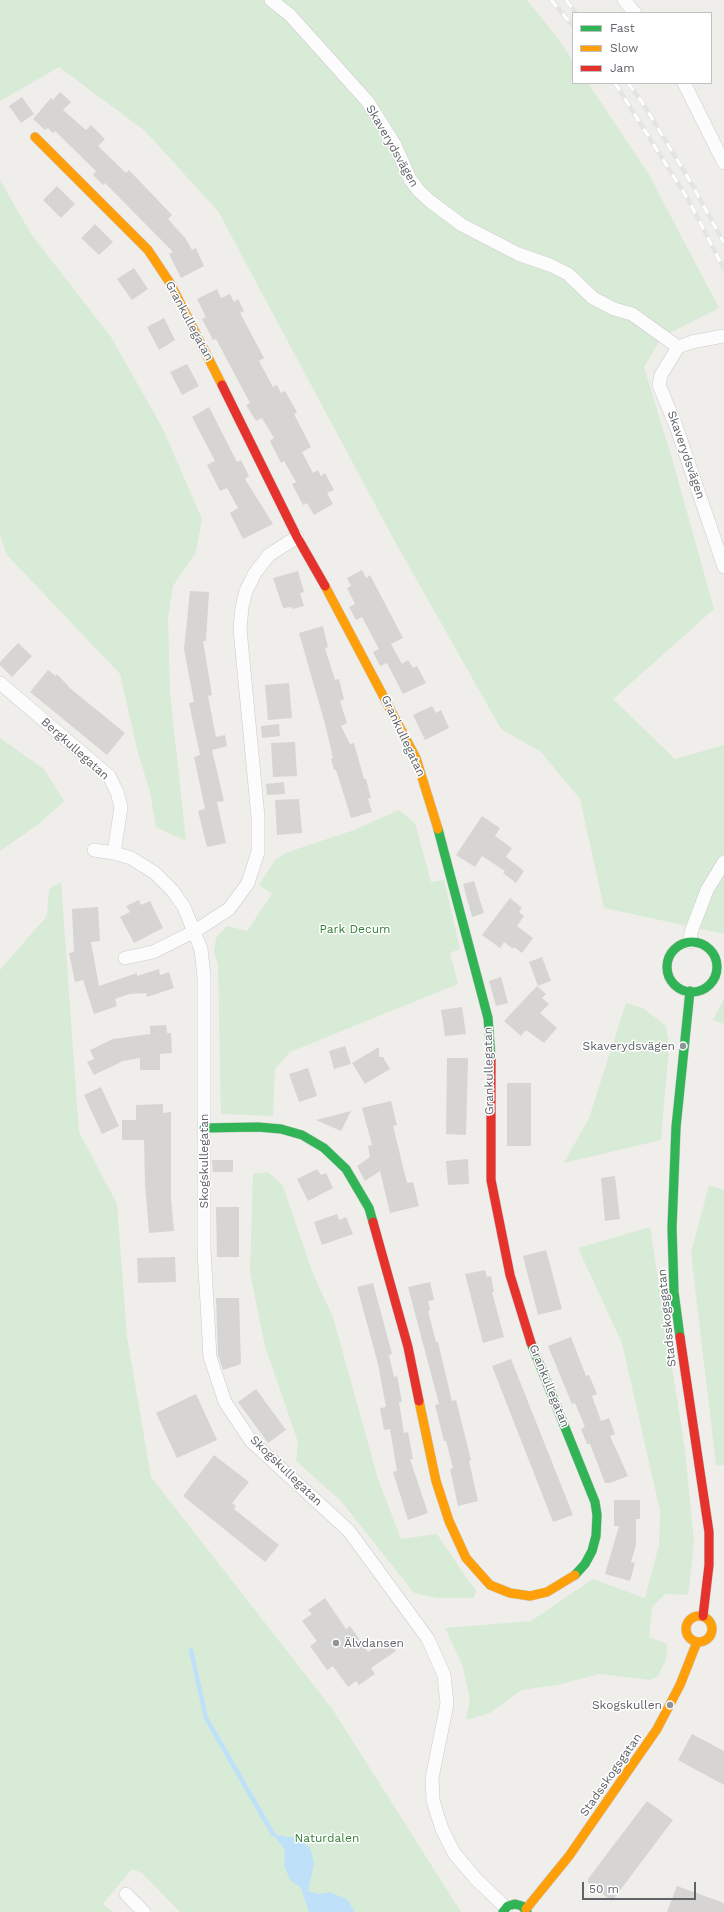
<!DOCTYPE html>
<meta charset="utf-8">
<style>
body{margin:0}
#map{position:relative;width:724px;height:1912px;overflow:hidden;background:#efeeea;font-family:"Work Sans",sans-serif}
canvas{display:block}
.legend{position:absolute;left:572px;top:12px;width:140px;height:72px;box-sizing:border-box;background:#fff;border:1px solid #bfc1c3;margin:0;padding:5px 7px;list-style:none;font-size:12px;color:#5f6368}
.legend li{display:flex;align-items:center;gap:8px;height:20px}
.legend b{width:20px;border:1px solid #bfc1c3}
.scale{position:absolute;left:582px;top:1882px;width:114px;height:18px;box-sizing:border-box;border:2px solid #5f6368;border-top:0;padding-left:5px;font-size:12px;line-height:14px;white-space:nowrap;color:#5f6368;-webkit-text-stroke:3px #fff;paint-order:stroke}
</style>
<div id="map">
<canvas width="724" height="1912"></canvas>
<ul class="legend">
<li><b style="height:5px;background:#30b455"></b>Fast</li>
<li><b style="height:5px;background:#ff9f0a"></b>Slow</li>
<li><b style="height:5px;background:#e5322d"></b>Jam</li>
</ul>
<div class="scale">50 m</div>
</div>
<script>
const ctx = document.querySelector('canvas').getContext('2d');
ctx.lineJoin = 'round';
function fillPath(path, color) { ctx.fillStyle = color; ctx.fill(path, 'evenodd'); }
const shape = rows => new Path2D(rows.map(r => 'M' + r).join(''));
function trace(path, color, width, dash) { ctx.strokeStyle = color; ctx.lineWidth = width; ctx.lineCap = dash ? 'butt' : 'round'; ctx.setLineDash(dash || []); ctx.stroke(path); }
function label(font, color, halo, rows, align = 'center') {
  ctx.font = font + ' "Work Sans",sans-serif'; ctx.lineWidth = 3; ctx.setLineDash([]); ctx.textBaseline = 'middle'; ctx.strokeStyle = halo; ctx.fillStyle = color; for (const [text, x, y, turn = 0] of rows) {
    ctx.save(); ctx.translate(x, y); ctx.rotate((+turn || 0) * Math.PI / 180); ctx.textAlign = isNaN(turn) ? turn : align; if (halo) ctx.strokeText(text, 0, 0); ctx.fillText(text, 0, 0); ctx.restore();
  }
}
fillPath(shape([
 [0,0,527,0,556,36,573,61,573,83,588,83,648,173,719,308,662,337,644,367,673,462,714,609,613,699,675,759,724,745,724,934,604,908,580,799,541,752,501,729,393,538,218,211,145,131,59,67,0,101],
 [0,180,31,234,111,337,163,429,202,519,196,552,173,586,168,618,170,693,186,841,156,827,150,792,137,749,120,674,7,555,0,535],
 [0,738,44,769,64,801,40,823,0,851],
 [399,810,415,823,431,882,444,880,460,949,450,953,458,984,290,1052,275,1069,273,1116,221,1114,218,964,214,952,216,938,227,926,247,931,272,894,259,885,275,860,288,852,354,830],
 [61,882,79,1132,117,1204,127,1337,151,1477,333,1710,461,1912,180,1912,142,1873,132,1869,103,1904,113,1912,0,1912,0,970,47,916,49,889],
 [724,999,724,1024,713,1020],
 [626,1003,643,1008,666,1026,669,1046,661,1140,564,1163,589,1118],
 [268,1172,283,1186,313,1274,333,1317,378,1479,401,1539,437,1534,468,1580,476,1590,474,1598,437,1598,414,1593,341,1501,296,1461,298,1442,265,1346,250,1273,253,1174],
 [709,1185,724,1190,724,1465,716,1465,691,1253],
 [650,1227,685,1450,694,1543,688,1595,665,1594,652,1607,649,1637,667,1644,666,1660,658,1676,650,1680,600,1674,557,1685,521,1690,490,1713,466,1720,470,1699,462,1664,445,1628,531,1621,593,1579,645,1598,659,1545,660,1511,622,1343,578,1248]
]), '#d8ebd6');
fillPath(shape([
 [273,1834,287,1837,298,1837,310,1848,314,1863,308,1891,318,1894,329,1892,347,1899,355,1912,309,1912,301,1888,290,1880,284,1865,285,1850]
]), '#bfe0f9');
trace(shape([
 [191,1650,206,1718,273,1834]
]), '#bfe0f9', 4.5);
fillPath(shape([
 [60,92,71,102,63,110,86,130,91,125,105,139,98,146,126,173,129,170,172,215,168,219,186,239,192,250,196,248,204,266,181,278,169,254,173,252,105,183,103,185,93,175,96,171,55,131,53,133,48,128,45,130,33,119,51,98,53,100],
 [22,97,34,114,21,123,9,106],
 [57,186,75,204,61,218,43,200],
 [95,224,113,242,99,255,81,238],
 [134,268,148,289,132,300,117,279],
 [217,289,221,298,230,294,234,302,238,299,244,311,240,313,264,358,259,361,273,387,277,385,281,393,285,391,297,412,294,414,311,447,302,452,313,473,318,470,321,476,325,473,334,490,327,493,333,504,314,515,307,503,303,505,292,484,296,482,284,461,281,463,270,441,274,438,262,418,256,421,246,405,250,403,216,339,213,340,202,319,206,317,197,299],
 [164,318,175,340,159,350,147,327],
 [187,364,199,386,182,395,170,372],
 [209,407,237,462,241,460,249,476,245,479,273,524,243,539,230,513,238,508,227,488,220,491,207,465,215,461,192,417],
 [362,570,366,578,370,575,403,638,391,644,402,664,408,660,413,668,417,666,426,683,403,694,387,663,380,666,373,652,379,649,362,617,356,620,349,607,355,604,347,588,351,586,347,578],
 [298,571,304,592,300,593,304,606,292,609,292,607,283,608,273,578],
 [190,591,209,592,206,641,203,641,212,695,208,696,216,737,225,735,227,746,212,750,224,801,217,802,226,843,207,847,198,811,205,809,194,757,200,755,189,703,194,702,184,649],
 [323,626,328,647,325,648,335,680,339,679,344,699,340,701,347,723,341,726,350,744,354,743,364,779,366,779,371,798,368,799,372,812,351,818,336,770,334,770,331,759,333,758,325,724,299,633],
 [18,643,32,656,12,677,0,665,0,662],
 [48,670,56,676,57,674,71,689,125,733,107,755,30,692],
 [289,683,292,718,268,720,265,685],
 [432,706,436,713,441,710,449,728,425,740,413,715],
 [279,724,280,736,262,738,261,726],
 [295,742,297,776,273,777,271,743],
 [284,782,285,794,267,795,266,784],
 [299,799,302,833,277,835,275,800],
 [482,816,500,828,495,836,512,848,506,857,524,871,516,883,503,873,505,871,482,856,475,867,456,855],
 [474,881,484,913,472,917,463,884],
 [510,898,522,908,519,912,524,916,517,926,533,938,522,953,514,947,513,949,504,942,500,948,482,935],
 [139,900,141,905,150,901,163,928,134,943,120,917,130,912,126,906],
 [98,907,100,941,91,942,99,986,137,973,137,976,159,969,160,975,169,972,174,988,147,997,146,993,129,994,115,999,117,1006,94,1014,83,980,75,982,69,953,74,952,72,909],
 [542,957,551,981,538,986,529,962],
 [501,977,508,1003,496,1006,489,981],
 [537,986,546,994,542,998,549,1004,540,1013,557,1028,544,1043,526,1030,521,1036,504,1021],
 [462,1007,466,1034,445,1036,441,1010],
 [166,1025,167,1033,171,1033,172,1053,160,1054,160,1070,140,1070,140,1058,123,1061,94,1075,87,1062,94,1059,90,1050,113,1039,150,1034,150,1026],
 [345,1046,351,1064,334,1069,329,1051],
 [379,1047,379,1057,383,1057,390,1069,365,1084,352,1063],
 [447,1058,468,1058,466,1135,446,1134],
 [308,1068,317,1096,299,1102,289,1074],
 [507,1083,531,1083,531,1146,507,1146],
 [101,1087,119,1126,102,1134,84,1095],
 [391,1101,397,1125,393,1126,407,1183,413,1182,419,1206,390,1213,380,1171,365,1181,357,1166,370,1157,368,1146,372,1145,362,1108],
 [163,1104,163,1113,171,1112,171,1198,174,1231,149,1233,145,1184,144,1140,122,1140,122,1120,136,1120,136,1105],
 [351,1111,341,1131,316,1120],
 [468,1159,469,1184,448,1185,446,1161],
 [212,1160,233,1160,233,1172,213,1172],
 [317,1169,321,1175,326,1173,333,1188,308,1201,297,1179],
 [615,1176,620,1219,605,1221,601,1178],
 [216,1207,239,1207,239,1257,217,1257],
 [337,1214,339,1220,346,1217,353,1234,322,1245,314,1222],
 [546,1250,562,1309,538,1315,523,1256],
 [175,1257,176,1282,138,1283,137,1258],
 [485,1270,487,1277,491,1276,494,1292,492,1292,504,1337,483,1343,465,1274],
 [430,1282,434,1300,428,1301,430,1310,428,1311,436,1342,438,1342,452,1401,456,1400,471,1460,469,1461,478,1501,458,1506,450,1469,453,1468,446,1441,444,1441,435,1405,439,1404,408,1287],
 [373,1283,392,1354,389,1355,394,1377,397,1376,402,1402,399,1402,404,1433,408,1432,413,1459,410,1459,428,1513,408,1520,393,1472,397,1471,390,1429,384,1430,380,1408,386,1407,378,1364,357,1287],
 [216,1298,239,1298,241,1364,223,1370,218,1355],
 [571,1337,586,1376,589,1375,597,1394,592,1396,601,1421,609,1418,615,1434,610,1436,628,1476,610,1483,605,1483,590,1444,587,1444,581,1429,585,1427,575,1403,572,1404,548,1346],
 [511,1359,573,1515,553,1522,492,1366],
 [256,1389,286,1430,268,1443,238,1402],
 [196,1394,217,1440,177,1458,156,1413],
 [214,1455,249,1482,232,1503,236,1506,234,1509,279,1545,265,1562,183,1496],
 [614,1500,640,1500,640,1519,636,1519,636,1545,631,1562,635,1563,630,1581,605,1574,619,1526,614,1526],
 [325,1598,346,1629,350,1626,368,1652,387,1639,396,1651,371,1668,375,1674,359,1685,356,1681,348,1687,333,1666,327,1670,310,1646,317,1641,302,1621,312,1614,308,1610],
 [692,1734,724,1751,724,1785,678,1760],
 [647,1801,673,1820,612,1901,588,1883,588,1879],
 [677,1886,724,1903,724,1912,667,1912]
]), '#d6d5d3');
const street = shape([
 [271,0,290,15,368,102,395,145,410,179,419,191,431,202,462,225,495,242,518,254,550,265,568,274,593,298,614,309,632,314,678,347],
 [624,0,635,13],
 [684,83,724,163],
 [724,336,692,342,678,347,661,375,659,385,676,426,724,567],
 [0,683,109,776,117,792,121,807,114,853],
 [94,850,114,853,131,858,155,873,172,890,184,907,201,949,204,977,204,1250,210,1357,225,1402,251,1441,349,1531,428,1639,444,1675,447,1704,432,1778,433,1800,437,1814,442,1829,454,1853,476,1879,506,1908],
 [690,942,691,932,707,890,724,862],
 [125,958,153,952,195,931,229,909,248,883,258,852,258,817,240,629,242,607,246,591,255,573,269,555,297,537],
 [126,1894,144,1912]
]);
const fast = shape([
 [438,829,488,1018,491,1058],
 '667 967a25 25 0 1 1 50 0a25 25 0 1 1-50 0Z',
 [204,1128,258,1127,281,1129,302,1135,324,1148,346,1169,369,1208,373,1222],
 [680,1337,674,1292,672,1228,676,1127,690,991],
 [531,1343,595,1502,597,1515,596,1536,592,1551,585,1564,575,1575],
 [503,1912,508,1906,515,1904,522,1906,527,1912]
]);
const slow = shape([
 [35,137,148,250,170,283,222,385],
 [325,586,416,758,438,829],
 [419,1401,436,1481,449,1521,466,1558,490,1585,510,1593,530,1596,547,1592,575,1575],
 '686 1629a13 13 0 1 1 26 0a13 13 0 1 1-26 0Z',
 [526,1909,569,1856,657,1729,680,1685,697,1642]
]);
const jam = shape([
 [222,385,297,537,325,586],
 [491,1058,491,1180,510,1275,531,1343],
 [373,1222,408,1347,419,1401],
 [680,1337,709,1532,709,1565,703,1616]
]);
trace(street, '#cbcccc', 14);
trace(fast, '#cacacb', 10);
trace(slow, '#cacacb', 10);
trace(jam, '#cacacb', 10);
trace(street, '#fdfcfc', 13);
trace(fast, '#30b455', 9);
trace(slow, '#ff9f0a', 9);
trace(jam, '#e5322d', 9);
const rail = shape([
 [551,0,573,26],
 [566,0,576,13],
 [615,83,689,201,724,269],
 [628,83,642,102,690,181,724,243]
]);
trace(rail, '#e4e4e4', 4.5);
trace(rail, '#fff', 3, [9]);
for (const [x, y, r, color] of [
 [683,1046,4,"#919496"],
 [336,1643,4,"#919496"],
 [670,1705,4,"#919496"]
]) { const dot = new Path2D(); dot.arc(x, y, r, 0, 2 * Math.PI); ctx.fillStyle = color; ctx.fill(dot); trace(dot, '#fff', 1.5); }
label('12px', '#5f6368', '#fff', [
 ["Skaverydsvägen",392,146,60],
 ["Grankullegatan",189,321,62],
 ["Skaverydsvägen",686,455,71],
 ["Grankullegatan",403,736,65],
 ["Bergkullegatan",75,749,42],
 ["Grankullegatan",489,1071,-91],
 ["Skogskullegatan",204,1161,-90],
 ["Stadsskogsgatan",667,1318,-96],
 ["Grankullegatan",549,1386,68],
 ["Skogskullegatan",286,1471,44],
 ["Stadsskogsgatan",611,1775,-55]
]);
label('12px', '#348238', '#fff', [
 ["Park Decum",355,929],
 ["Naturdalen",327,1838]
]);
label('12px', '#5f6368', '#fff', [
 ["Skaverydsvägen",675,1046],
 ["Älvdansen",344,1643,"left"],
 ["Skogskullen",662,1705]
], 'right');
</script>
